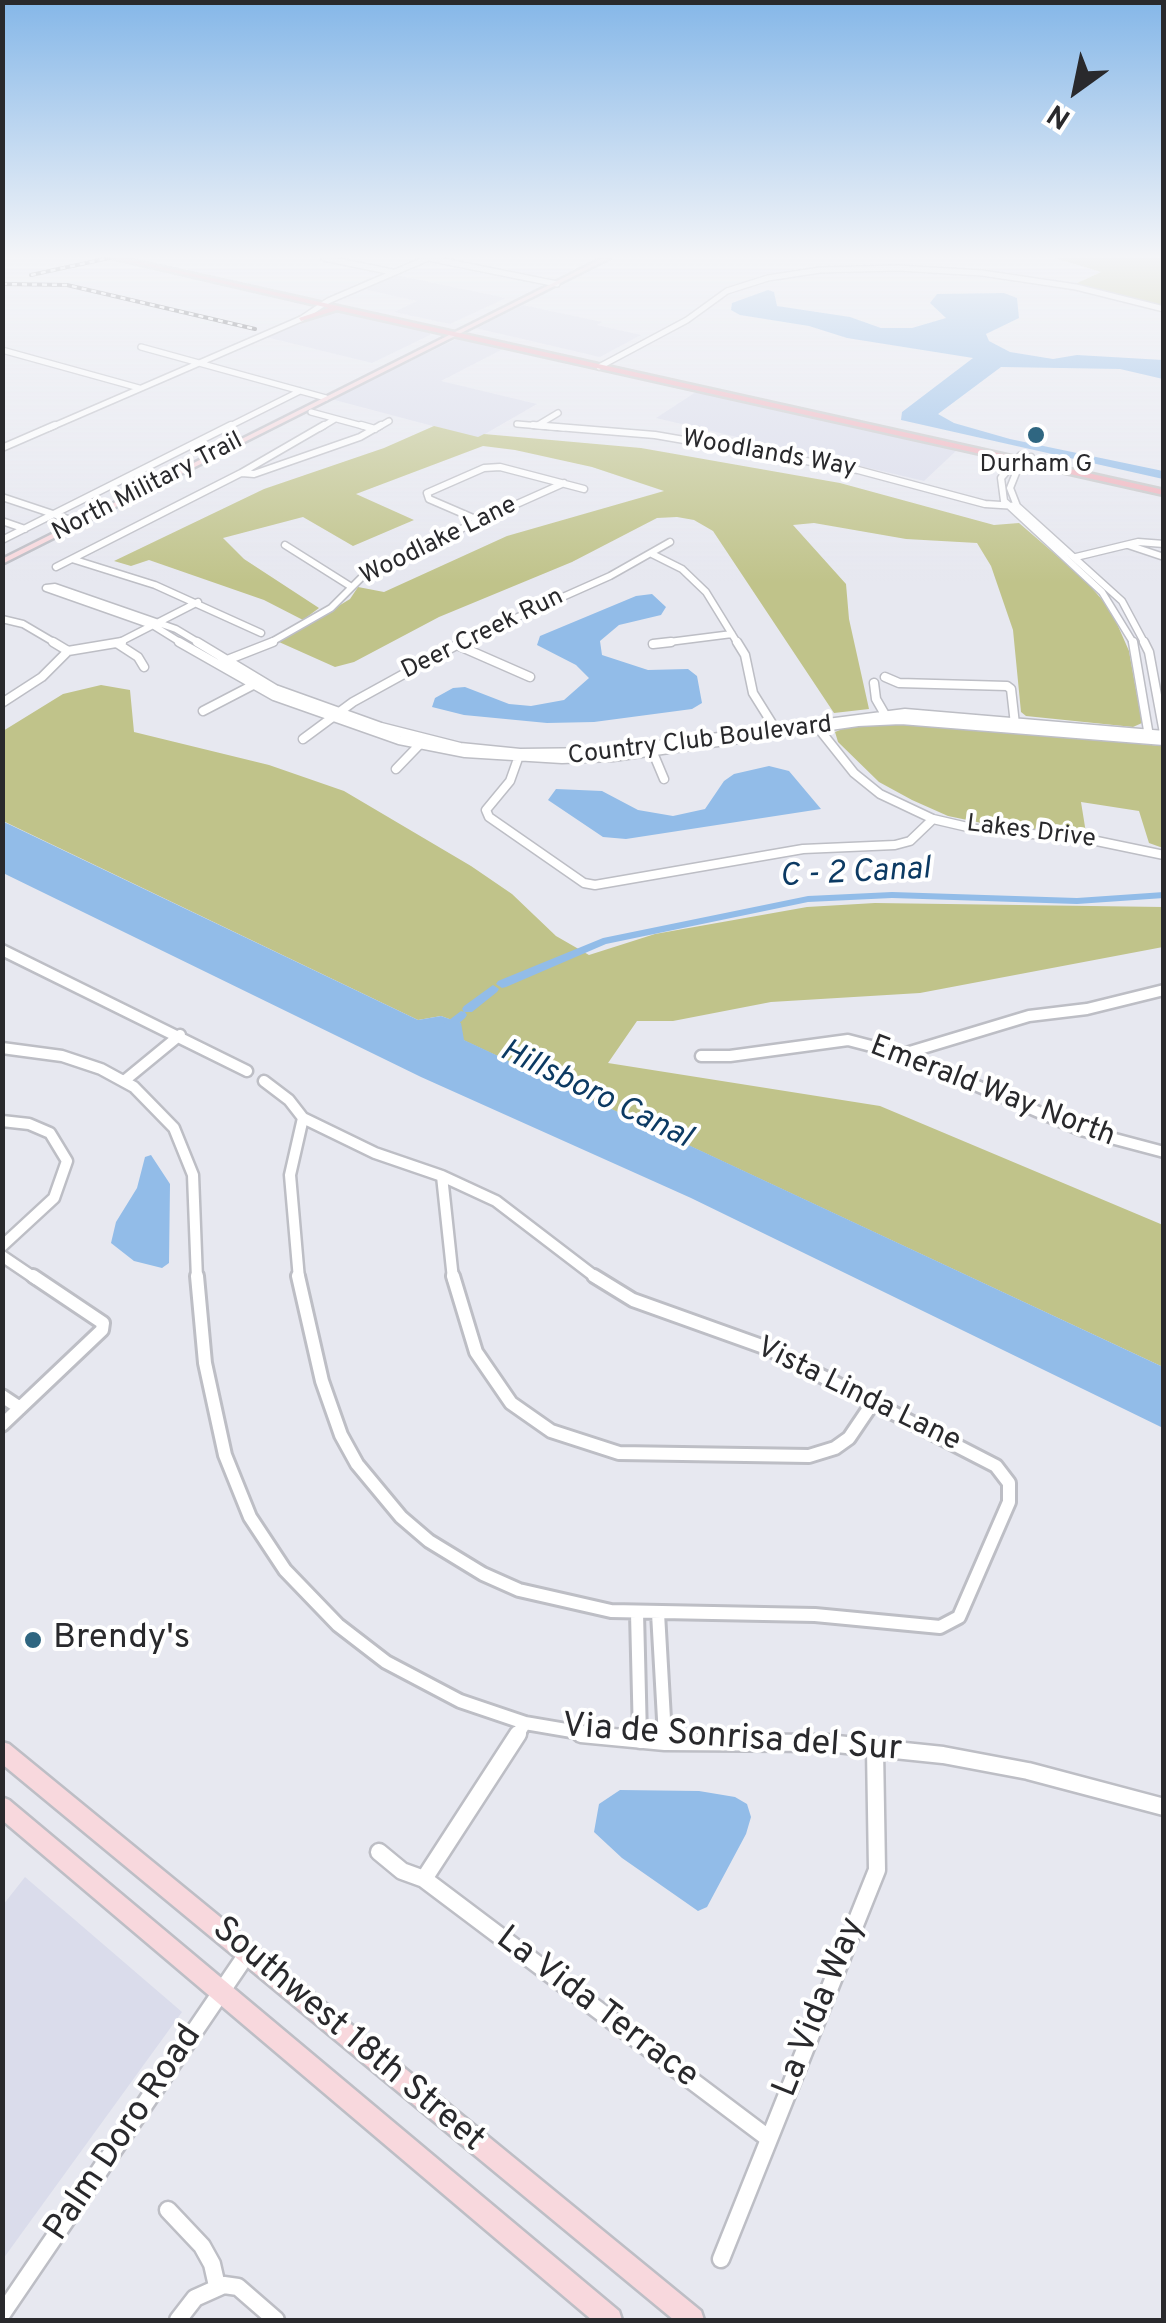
<!DOCTYPE html>
<style>
body{margin:0}
#map{position:relative;width:1166px;height:2323px;overflow:hidden;background:#e7e8f0;font-family:Overpass,sans-serif}
canvas{display:block}
.frame{position:absolute;inset:0;border:5px solid #29292c;pointer-events:none}
.north{position:absolute;left:1026px;top:40px;width:100px;height:100px;-webkit-text-stroke:8px #fff;paint-order:stroke;rotate:213deg;font-size:28px;font-weight:700;line-height:40px;text-align:center;color:#29292c}
.north::after{content:'';display:block;margin:auto;width:35px;height:45px;background:#29292c;clip-path:polygon(50% 0,100% 100%,50% 72%,0 100%)}
</style>
<div id="map">
<canvas width="1166" height="2323"></canvas>
<div class="frame"></div>
<div class="north">N</div>
</div>
<script>
const ctx = document.querySelector('canvas').getContext('2d');
ctx.lineJoin = 'round';
function fillPath(path, color) { ctx.fillStyle = color; ctx.fill(path, 'evenodd'); }
const shape = rows => new Path2D(rows.map(r => 'M' + r).join(''));
function trace(path, color, width, dash) { ctx.strokeStyle = color; ctx.lineWidth = width; ctx.lineCap = dash ? 'butt' : 'round'; ctx.setLineDash(dash || []); ctx.stroke(path); }
function label(font, color, halo, rows, align = 'center') {
  ctx.font = font + ' Overpass,sans-serif'; ctx.lineWidth = 8; ctx.setLineDash([]); ctx.textBaseline = 'middle'; ctx.strokeStyle = halo; ctx.fillStyle = color; for (const [text, x, y, turn = 0] of rows) {
    ctx.save(); ctx.translate(x, y); ctx.rotate((+turn || 0) * Math.PI / 180); ctx.textAlign = isNaN(turn) ? turn : align; if (halo) ctx.strokeText(text, 0, 0); ctx.fillText(text, 0, 0); ctx.restore();
  }
}
fillPath(shape([
 [396,275,506,298,450,324,394,312,417,301,363,289],
 [523,305,602,322,597,325,641,335,600,357,475,328],
 [336,310,430,333,430,335,372,363,266,337],
 [458,338,503,349,441,381,537,404,478,438,331,399],
 [696,392,957,450,924,481,656,418],
 [25,1877,182,2012,3,2259,3,1905]
]), '#dadceb');
fillPath(shape([
 [1055,258,1163,258,1163,306,1073,285,1101,272],
 [434,426,478,437,484,434,641,448,840,483,994,525,1019,523,1084,579,1111,610,1129,651,1142,723,1133,727,1026,716,1021,712,1013,630,991,566,977,543,906,539,814,523,793,525,846,584,849,619,869,709,834,713,713,531,694,520,677,517,657,518,572,562,439,617,354,662,335,667,279,642,350,599,358,587,384,592,507,536,664,491,592,467,515,450,483,446,356,494,414,520,353,546,303,517,223,538,244,559,319,608,303,620,264,600,149,560,131,566,114,561,264,489,384,448],
 [101,685,130,690,134,732,269,765,344,791,471,866,512,894,556,936,589,955,655,934,807,907,875,903,1163,907,1163,947,920,993,771,1002,673,1021,637,1021,608,1063,880,1106,1163,1225,1163,1367,463,1040,460,1023,441,1016,418,1020,3,821,3,731,63,694],
 [879,721,1163,746,1163,848,1149,843,1139,811,1081,802,1086,833,1001,827,948,816,912,800,879,782,838,742,835,732,852,725]
]), '#c0c38a');
fillPath(shape([
 [768,290,774,292,777,306,850,317,881,328,912,328,946,318,930,303,937,294,1004,293,1017,298,1019,318,986,334,989,341,1010,352,1053,359,1077,355,1163,360,1163,379,1120,369,1001,367,938,414,954,423,1010,439,1163,471,1163,479,901,420,902,412,973,358,847,338,809,326,740,315,731,310,732,303],
 [652,594,666,607,661,615,619,625,600,641,602,655,648,670,688,669,697,676,702,703,692,709,594,722,547,723,464,715,432,707,435,698,453,688,465,687,509,704,531,706,564,700,589,678,576,665,537,645,540,636,636,596],
 [769,766,789,771,821,809,626,839,603,837,548,800,556,789,602,791,638,810,673,816,705,809,724,781,734,774],
 [2,821,418,1020,441,1016,461,1023,464,1040,1163,1367,1163,1428,691,1198,421,1077,3,873],
 [151,1155,170,1184,169,1263,162,1268,134,1261,111,1243,116,1222,137,1188,145,1157],
 [620,1790,699,1791,735,1797,747,1804,751,1817,746,1834,707,1907,698,1911,622,1858,594,1832,599,1804]
]), '#92bce8');
fillPath(shape([
 [892,892,1077,898,1164,892,1164,898,1077,904,892,898,808,902,606,944,506,987,502,988,496,984,498,981,603,938,808,896,892,892],
 [493,985,499,989,497,992,472,1012,464,1012,462,1009,464,1006,493,985],
 [461,1011,465,1012,467,1015,465,1018,448,1033,440,1033,438,1030,440,1027,461,1011]
]), '#92bce8');
const streetFar5 = shape([
 [324,258,392,272],
 [428,258,557,284],
 [141,347,326,398],
 [2,350,139,388],
 [599,367,687,320,727,291,768,278,820,270,898,268,982,273,1076,287,1164,309],
 [311,412,370,428],
 [517,424,564,428],
 [538,425,558,413],
 [49,428,301,319,328,301,428,258],
 [226,428,300,391],
 [320,428,335,419],
 [377,428,389,421]
]);
const streetFar4 = shape([
 [361,425,375,429],
 [533,425,655,435,858,470,985,504,1017,506],
 [2,448,55,425],
 [1021,455,1001,478,1004,501,1102,592,1134,644],
 [1031,457,1016,473,1010,488,1017,506,1122,601,1145,644],
 [242,473,254,474,360,437,381,425],
 [2,497,80,523],
 [2,521,25,529],
 [480,521,429,499,427,493,484,468,500,467,584,489],
 [2,540,231,425],
 [285,545,350,586],
 [1128,545,1164,557],
 [652,554,682,569,706,592,738,644],
 [1076,557,1138,542,1164,544],
 [72,559,155,585,261,633],
 [56,567,241,473,324,425],
 [2,619,23,624,57,644],
 [116,644,198,602],
 [183,644,154,626,46,588,55,587,176,629,201,644],
 [268,644,331,608,369,570,564,483],
 [457,644,610,576,670,542],
 [653,644,732,634]
]);
const streetFar3 = shape([
 [179,642,274,696,399,740,465,753,562,759,613,757,858,722,901,720,1164,741],
 [197,642,275,689,381,727,460,747,520,753,603,752,905,713,1164,735],
 [737,642,745,655,753,693,778,733],
 [1133,642,1149,736],
 [1144,642,1149,652,1164,733],
 [118,644,138,657,144,667],
 [653,644,671,642],
 [457,645,530,677],
 [68,651,122,642],
 [222,662,273,642],
 [885,677,899,683,1007,686,1011,689,1015,724],
 [874,683,876,699,887,718],
 [2,703,42,677,68,651,53,642],
 [203,711,255,684],
 [815,724,854,773,880,794,933,819,976,829,1087,839,1164,855],
 [303,739,353,702,462,642],
 [651,748,664,779],
 [520,753,510,781,486,810,489,817,584,883,595,885,803,849,895,845,910,841,933,819],
 [396,769,423,741]
]);
const streetFar2 = shape([
 [2,950,247,1071],
 [2,1048,62,1056,101,1069,134,1087,174,1128,193,1175,197,1279],
 [903,1054,1029,1016,1087,1009,1164,990],
 [701,1056,730,1056,848,1040,902,1054,1081,1130,1164,1152],
 [124,1081,180,1035],
 [264,1081,289,1100,303,1118],
 [303,1118,375,1153,442,1176,496,1201,598,1279],
 [2,1121,29,1124,50,1133,67,1161,54,1198,2,1246],
 [442,1176,453,1279],
 [2,1256,36,1279],
 [299,1279,290,1175,303,1118]
]);
const streetFar1 = shape([
 [197,1276,205,1363,225,1455,250,1517,285,1570,338,1625,386,1662,460,1701,525,1723,607,1737],
 [298,1276,322,1381,341,1435,357,1464,401,1517,429,1541,483,1574,519,1590,611,1611,815,1615,940,1627,959,1617,1009,1502,1009,1483,996,1466,767,1348,633,1300,594,1276],
 [453,1276,476,1352,511,1403,551,1431,619,1453,809,1456,835,1448,849,1438,874,1401],
 [2,1396,20,1408],
 [2,1425,102,1330,103,1323,33,1276],
 [637,1613,640,1737],
 [658,1613,665,1737],
 [516,1737,525,1723]
]);
const street = shape([
 [581,1734,665,1742,827,1743,943,1755,1028,1771,1164,1807],
 [640,1734,640,1740],
 [665,1734,665,1742],
 [379,1852,402,1871,424,1879,768,2138],
 [424,1879,518,1734],
 [168,2210,202,2246,212,2264,217,2286],
 [721,2259,877,1870,875,1749],
 [2,2314,247,1954],
 [178,2320,195,2298,224,2285,238,2287,276,2320]
]);
const secondary = shape([
 [603,258,610,258,2,564,2,559,603,258],
 [2,1742,9,1744,701,2311,704,2320,674,2320,2,1764,2,1742],
 [2,1797,9,1800,619,2311,622,2320,592,2320,2,1820,2,1797]
]);
const primary = shape([
 [112,258,122,258,1164,490,1164,495,337,310,301,321,299,318,329,308,112,258]
]);
trace(streetFar5, '#bdbec5', 8);
trace(streetFar4, '#bdbec5', 9);
trace(streetFar3, '#bdbec5', 11);
trace(streetFar2, '#bdbec5', 15);
trace(streetFar1, '#bdbec5', 18);
trace(street, '#bdbec5', 21);
trace(secondary, '#bdbec5', 5);
trace(primary, '#c7c7c8', 5);
trace(streetFar5, '#fff', 5);
trace(streetFar4, '#fff', 6);
trace(streetFar3, '#fff', 8);
trace(streetFar2, '#fff', 10);
trace(streetFar1, '#fff', 12);
trace(street, '#fff', 16);
fillPath(secondary, '#f8d8dd');
fillPath(primary, '#f0b1bb');
const rail = shape([
 [31,275,109,258],
 [2,284,67,285,255,329]
]);
trace(rail, '#48484c', 4);
trace(rail, '#fff', 2.5, [5]);
const sky = ctx.createLinearGradient(0, 0, 0, 583);
sky.addColorStop(0, '#85b7e8');
sky.addColorStop(0.44, '#f4f5f8');
sky.addColorStop(1, '#f4f5f800');
ctx.fillStyle = sky;
ctx.fillRect(0, 0, 1166, 583);
for (const [x, y, r, color] of [
 [1036,435,10,"#2f6681"],
 [33,1640,10,"#2f6681"]
]) { const dot = new Path2D(); dot.arc(x, y, r, 0, 2 * Math.PI); ctx.fillStyle = color; ctx.fill(dot); trace(dot, '#fff', 4); }
label('25px', '#29292c', '#fff', [
 ["Woodlands Way",769,455,10],
 ["North Military Trail",148,488,-27],
 ["Woodlake Lane",439,542,-26],
 ["Deer Creek Run",483,635,-26],
 ["Country Club Boulevard",700,742,-7],
 ["Lakes Drive",1031,833,7]
]);
label('25px', '#29292c', '#fff', [
 ["Durham G",1036,466]
]);
label('30px', '#29292c', '#fff', [
 ["Emerald Way North",992,1093,21],
 ["Vista Linda Lane",858,1396,26]
]);
label('italic 32px', '#0c3a63', '#fff', [
 ["C - 2 Canal",855,875,-3],
 ["Hillsboro Canal",595,1096,26]
]);
label('35px', '#29292c', '#fff', [
 ["Brendy's",53,1640]
], 'left');
label('35px', '#29292c', '#fff', [
 ["Via de Sonrisa del Sur",732,1740,4],
 ["La Vida Way",821,2008,-68],
 ["La Vida Terrace",596,2009,37],
 ["Southwest 18th Street",347,2036,40],
 ["Palm Doro Road",125,2134,-56]
]);
</script>
